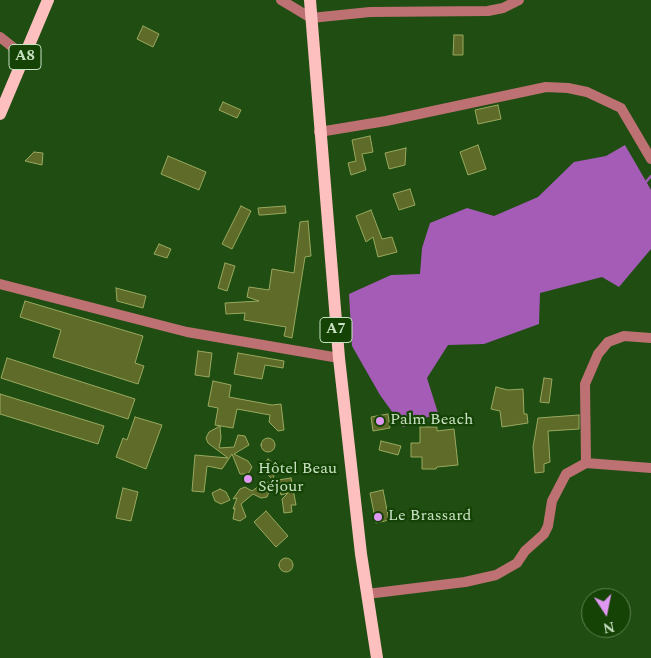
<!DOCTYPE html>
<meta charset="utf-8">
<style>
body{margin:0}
#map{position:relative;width:651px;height:658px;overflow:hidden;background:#204d12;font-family:Spectral,serif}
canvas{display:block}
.north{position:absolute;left:581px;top:588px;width:50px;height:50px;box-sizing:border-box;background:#154205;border:1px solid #5d8251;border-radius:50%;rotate:169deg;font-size:14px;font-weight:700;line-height:20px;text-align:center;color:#c9e2c3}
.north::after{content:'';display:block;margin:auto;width:18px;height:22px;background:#df98f1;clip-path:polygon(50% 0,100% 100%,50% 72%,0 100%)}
</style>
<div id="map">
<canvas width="651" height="658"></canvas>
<div class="north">N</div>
</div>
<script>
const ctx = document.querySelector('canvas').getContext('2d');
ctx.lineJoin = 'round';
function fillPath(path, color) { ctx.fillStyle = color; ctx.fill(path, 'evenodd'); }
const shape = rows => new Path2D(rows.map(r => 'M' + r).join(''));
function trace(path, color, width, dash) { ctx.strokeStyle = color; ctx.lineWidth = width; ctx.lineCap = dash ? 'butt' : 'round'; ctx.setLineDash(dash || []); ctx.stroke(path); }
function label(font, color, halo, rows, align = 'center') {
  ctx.font = font + ' Spectral,serif'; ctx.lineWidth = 4.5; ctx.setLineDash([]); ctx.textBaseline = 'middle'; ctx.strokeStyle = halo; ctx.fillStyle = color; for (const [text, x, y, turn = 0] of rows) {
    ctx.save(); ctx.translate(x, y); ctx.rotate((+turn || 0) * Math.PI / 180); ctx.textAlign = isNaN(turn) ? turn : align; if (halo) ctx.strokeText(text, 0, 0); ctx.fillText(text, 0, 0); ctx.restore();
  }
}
fillPath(shape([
 [625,145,651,190,651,249,619,287,602,277,540,293,539,324,484,344,448,345,427,378,438,413,403,427,380,395,352,346,349,294,391,275,420,274,422,248,430,223,467,208,494,216,538,197,574,162,606,156]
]), '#a45cb7');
trace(shape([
 [646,182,651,176]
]), '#a45cb7', 2.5);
const building = shape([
 [143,26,159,34,153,47,137,39,143,26],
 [454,35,463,35,463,55,453,55,454,35],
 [223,102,241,110,237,118,219,110,223,102],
 [498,105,501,119,478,124,475,110,498,105],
 [370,136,373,152,362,154,366,170,351,175,348,163,356,161,352,140,370,136],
 [478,145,486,169,468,175,460,152,478,145],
 [406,148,405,165,389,169,385,153,406,148],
 [34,152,43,153,42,165,25,161,34,152],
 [168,156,206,172,199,190,161,174,168,156],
 [410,189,415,205,399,210,393,194,410,189],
 [241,206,251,211,232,249,222,244,241,206],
 [285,206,286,213,262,215,259,215,258,208,285,206],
 [371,210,382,239,392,237,397,252,378,257,373,237,366,242,356,216,371,210],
 [308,221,311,256,305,257,292,338,284,336,286,327,244,320,245,313,226,314,225,303,259,301,247,297,249,287,269,290,272,269,294,273,300,222,308,221],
 [159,244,171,249,167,258,154,254,159,244],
 [225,263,235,266,227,291,218,288,225,263],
 [116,288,146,296,143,308,117,301,116,288],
 [25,301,143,336,135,363,144,366,138,384,53,357,61,330,20,317,25,301],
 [198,351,212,353,209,377,195,375,198,351],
 [238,353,284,361,283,368,265,365,262,379,234,374,238,353],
 [7,358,135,399,128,419,1,378,7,358],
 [544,378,552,379,549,403,540,402,544,378],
 [213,381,231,385,229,397,272,405,281,404,284,430,278,431,269,422,270,415,237,409,233,428,215,425,218,408,208,406,213,381],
 [496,387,508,390,523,389,524,414,527,414,528,423,502,427,500,411,491,409,496,387],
 [0,394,104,426,98,444,0,414,0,394],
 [388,414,390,428,373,431,371,417,388,414],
 [579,415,579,429,548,431,550,462,544,464,544,472,535,473,533,447,538,418,579,415],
 [135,417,162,425,146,469,116,457,123,438,127,440,135,417],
 [220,426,221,438,219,448,234,447,238,435,245,436,249,445,234,454,248,461,252,467,248,474,240,474,232,454,222,469,207,466,204,492,192,491,195,455,228,458,208,443,206,438,209,432,220,426],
 [420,427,437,427,437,431,454,429,458,465,437,467,436,469,422,469,422,457,411,457,411,443,420,443,420,427],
 '261 445a7 7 0 1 1 14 0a7 7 0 1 1-14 0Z',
 [381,441,401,446,398,455,379,450,381,441],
 [268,459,276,465,273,480,261,468,268,459],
 [291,478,296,505,291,505,292,512,284,513,282,499,288,493,281,495,278,480,291,478],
 [274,480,267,497,261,498,253,494,241,504,246,517,240,521,233,519,235,508,233,509,237,498,233,499,240,489,245,487,252,491,259,486,274,480],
 [123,488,138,492,131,521,116,518,123,488],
 [220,489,226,492,230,500,221,504,215,501,212,493,220,489],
 [383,490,389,520,376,523,370,493,383,490],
 [266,511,288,536,276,547,254,522,266,511],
 '279 565a7 7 0 1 1 14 0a7 7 0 1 1-14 0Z'
]);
fillPath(building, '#5e6b29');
trace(building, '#99a95f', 1);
trace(shape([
 [281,0,311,18,370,12,488,11,503,8,519,0],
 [0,37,25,57],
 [319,132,386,121,546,87,568,88,587,92,621,108,651,159],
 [0,284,187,332,339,358],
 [586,463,585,384,598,354,608,342,624,336,651,338],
 [367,594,465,582,496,575,517,563,525,551,544,534,548,526,552,501,566,474,586,463,651,468]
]), '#bd7172', 10);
trace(shape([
 [310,0,339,358,361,554,377,658],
 [0,114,48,0]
]), '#febfbf', 12);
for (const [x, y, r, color] of [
 [380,421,5,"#df98f1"],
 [248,479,5,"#df98f1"],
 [378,517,5,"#df98f1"]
]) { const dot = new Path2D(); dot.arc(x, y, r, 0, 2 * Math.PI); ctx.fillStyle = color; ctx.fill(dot); trace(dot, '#154205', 2); }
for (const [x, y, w] of [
 [25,57,32],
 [336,330,32]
]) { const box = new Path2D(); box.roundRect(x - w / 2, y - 12.5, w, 25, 4); ctx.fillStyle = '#154205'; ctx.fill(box); trace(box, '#c9e2c3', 1); }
label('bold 15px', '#c9e2c3', null, [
 ["A8",25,57],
 ["A7",336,330]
]);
label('16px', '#c9e2c3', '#154205', [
 ["Palm Beach",390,421],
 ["Hôtel Beau",258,470],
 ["Séjour",258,488],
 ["Le Brassard",388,517]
], 'left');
</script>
